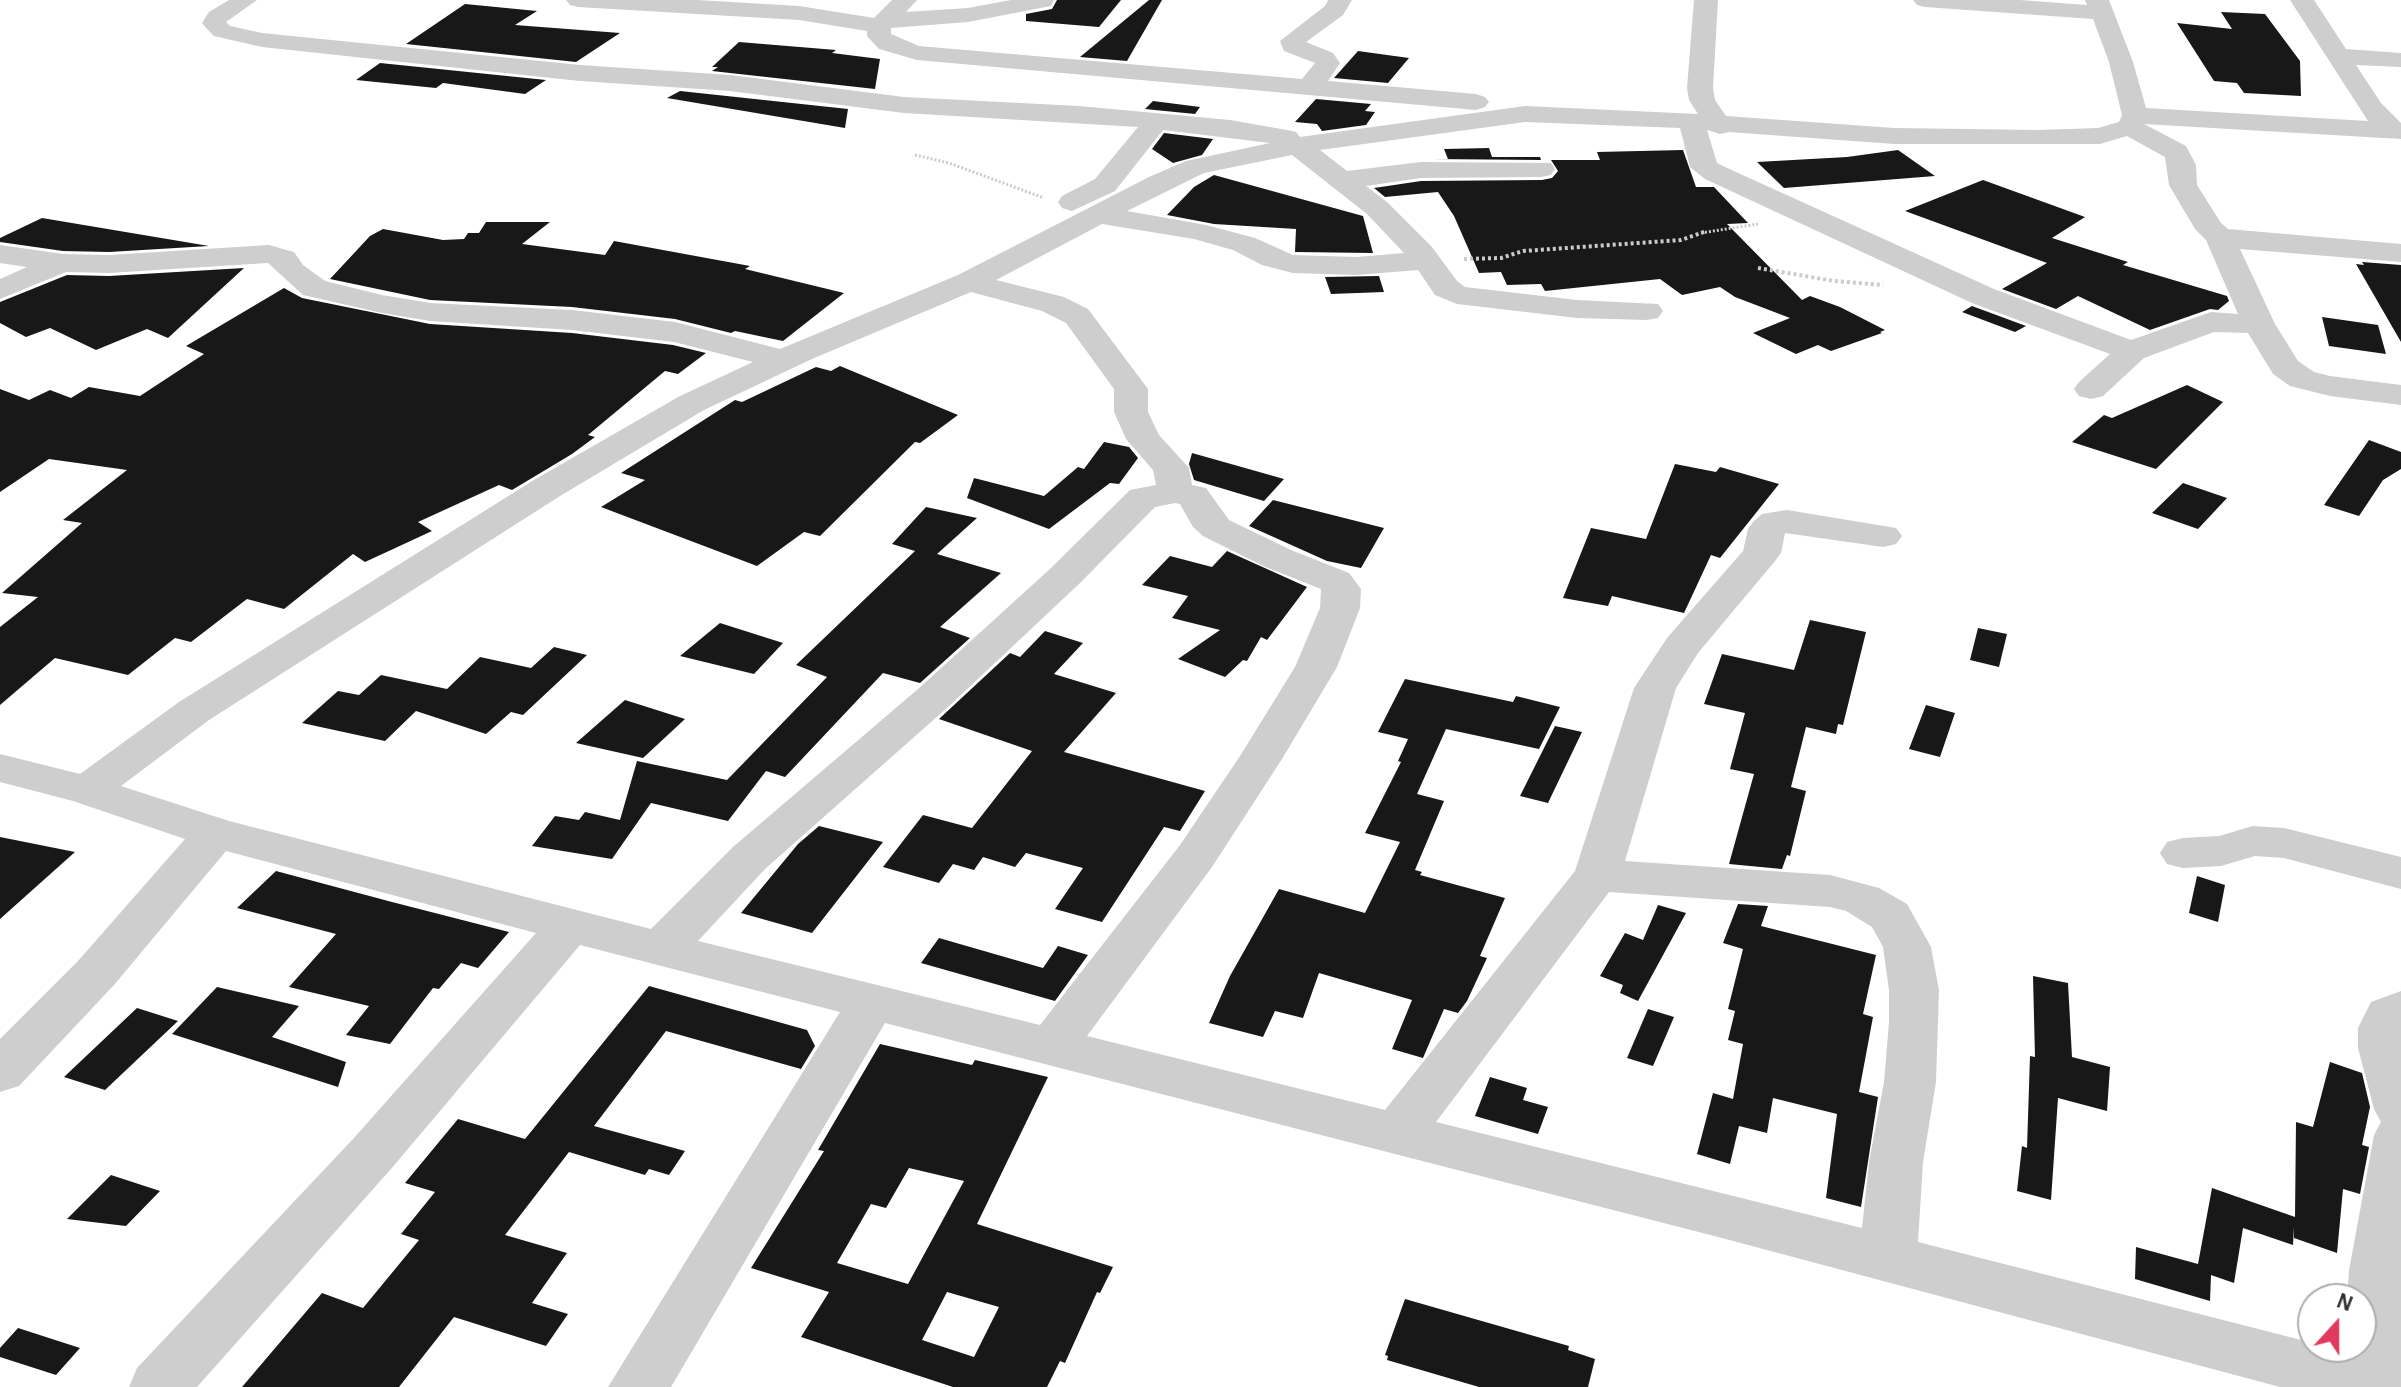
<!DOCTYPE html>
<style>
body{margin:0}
#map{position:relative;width:2401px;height:1387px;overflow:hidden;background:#fff;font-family:"Alegreya Sans",sans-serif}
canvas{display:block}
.north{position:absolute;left:2297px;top:1283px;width:80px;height:80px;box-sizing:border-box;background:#fff;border:2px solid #adadad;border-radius:50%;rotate:21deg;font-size:22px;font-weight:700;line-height:32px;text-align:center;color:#313131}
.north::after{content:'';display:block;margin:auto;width:28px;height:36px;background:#e13a5e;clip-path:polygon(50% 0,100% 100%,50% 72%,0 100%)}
</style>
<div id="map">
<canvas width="2401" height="1387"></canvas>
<div class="north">N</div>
</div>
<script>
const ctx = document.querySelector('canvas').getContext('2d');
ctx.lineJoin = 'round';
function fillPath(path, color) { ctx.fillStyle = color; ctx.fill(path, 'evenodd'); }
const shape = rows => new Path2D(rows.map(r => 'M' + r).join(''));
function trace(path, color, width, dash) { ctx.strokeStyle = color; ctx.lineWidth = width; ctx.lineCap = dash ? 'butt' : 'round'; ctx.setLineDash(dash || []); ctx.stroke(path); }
fillPath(shape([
 [1057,0,1121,0,1099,27,1026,21,1026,14,1052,9],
 [1149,0,1162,0,1127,61,1080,57],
 [465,4,537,11,515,25,620,33,576,62,406,44],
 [2221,12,2265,14,2300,61,2301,96,2244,93,2237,83,2214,81,2177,23,2232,29],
 [739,42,836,50,832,53,880,59,875,89,712,71,718,67,712,67],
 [1358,51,1409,58,1388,83,1334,78],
 [380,63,546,80,525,94,443,83,436,88,356,80],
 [680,91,848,109,845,128,667,98],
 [1316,99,1371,104,1365,111,1375,112,1366,125,1322,131,1317,124,1295,122],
 [1153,101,1200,107,1195,114,1145,109],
 [1164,133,1213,139,1202,155,1173,163,1152,149],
 [1489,148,1492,157,1540,157,1541,160,1432,159,1448,159,1444,149],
 [1683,150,1696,187,1714,187,1748,223,1727,224,1802,300,1810,296,1840,307,1885,330,1880,332,1882,333,1831,351,1818,345,1796,354,1753,333,1790,318,1735,297,1720,287,1682,295,1660,279,1545,291,1541,284,1507,285,1501,272,1479,273,1454,216,1438,192,1385,197,1374,188,1421,181,1542,180,1552,178,1558,171,1551,160,1600,160,1597,152],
 [1898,150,1935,176,1784,188,1757,162,1847,157],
 [1214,175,1363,216,1373,253,1295,252,1296,229,1214,224,1167,215,1194,187],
 [1983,180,2085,217,2052,238,2128,262,2123,265,2227,296,2229,301,2218,310,2210,309,2150,330,2078,296,2056,309,2002,289,2047,263,1905,211],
 [42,218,209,246,109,252,63,251,0,242,0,238],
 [486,222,550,222,522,244,605,255,614,241,750,266,745,269,844,293,783,341,735,331,731,333,675,319,572,307,430,300,330,279,370,236,383,229,443,240,464,239,468,233,479,233],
 [2362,262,2401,265,2401,342,2356,264,2364,265],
 [244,268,168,338,147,329,96,350,50,328,26,337,0,323,0,302,67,275,109,276],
 [1379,276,1384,292,1331,294,1325,277],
 [284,288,302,298,430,324,572,333,673,345,706,353,678,374,665,371,588,435,595,437,572,454,512,490,499,485,418,522,432,531,391,550,365,562,353,554,284,609,247,599,191,642,175,638,128,675,55,658,0,705,0,627,38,597,2,593,82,523,63,520,127,470,49,459,0,492,0,389,29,400,50,390,71,398,89,387,140,396,204,354,186,346],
 [1972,306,2026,326,2015,332,1962,312],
 [2322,317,2378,325,2386,354,2329,346],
 [840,366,958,415,920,443,915,442,820,536,804,532,757,566,601,507,645,480,621,473,735,400,742,402,816,367,831,371],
 [2187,385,2223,402,2156,469,2072,442,2104,415,2112,418],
 [2369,440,2401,452,2401,469,2383,480,2359,516,2324,505],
 [1104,442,1129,447,1138,458,1119,484,1110,483,1049,529,967,498,974,478,1044,496,1078,467,1084,469],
 [1192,453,1284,479,1264,501,1194,480,1189,464],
 [1675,464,1716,472,1720,467,1779,484,1720,558,1711,555,1684,613,1612,596,1608,606,1563,598,1591,528,1646,539],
 [2183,483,2227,498,2198,529,2152,513],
 [1273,500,1384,528,1361,568,1327,561,1249,526],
 [926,507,977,518,937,554,1001,573,940,627,970,638,920,683,883,673,785,777,766,771,728,821,651,803,612,859,532,846,555,816,579,820,585,812,620,820,637,761,727,780,827,677,796,665,915,551,892,544],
 [1227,551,1307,587,1267,640,1261,637,1247,661,1243,660,1225,677,1178,659,1220,630,1172,618,1188,596,1142,585,1170,556,1212,567],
 [1810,620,1866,632,1843,725,1838,724,1836,734,1806,727,1791,787,1806,791,1790,856,1787,855,1782,869,1729,864,1754,774,1730,769,1745,713,1704,704,1722,654,1794,670],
 [720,623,783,643,754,674,680,656],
 [1978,628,2007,634,1999,667,1970,660],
 [1045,631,1083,643,1054,674,1116,693,1064,752,1205,791,1180,831,1164,827,1102,922,1055,909,1083,868,1026,853,1015,867,983,857,974,870,953,864,939,883,883,867,923,815,972,828,1032,751,939,719,1010,653,1020,657],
 [554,647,587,655,523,715,511,712,486,734,416,711,385,741,302,723,338,691,359,695,381,675,447,689,480,657,531,668],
 [1405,679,1513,702,1516,696,1560,707,1539,749,1446,729,1417,794,1444,801,1415,870,1422,872,1420,875,1505,898,1480,956,1487,958,1467,1001,1458,1013,1444,1009,1423,1058,1392,1049,1412,1000,1319,973,1303,1018,1275,1011,1263,1037,1209,1023,1230,976,1279,889,1365,913,1400,842,1365,833,1401,762,1398,761,1408,739,1378,732],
 [625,700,685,719,643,758,576,743],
 [1926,705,1955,713,1940,757,1909,749],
 [1555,726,1582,732,1548,803,1520,796],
 [819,826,883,842,812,933,741,913,798,844],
 [0,837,75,852,0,919],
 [276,871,392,902,509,932,478,968,461,963,439,989,433,988,390,1044,346,1035,369,1006,289,987,336,934,237,908],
 [2197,876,2225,885,2218,922,2189,913],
 [1738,904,1768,906,1761,926,1876,955,1863,1014,1873,1017,1859,1092,1878,1097,1861,1207,1826,1198,1837,1114,1773,1098,1767,1133,1739,1126,1730,1164,1697,1154,1713,1093,1733,1099,1743,1044,1728,1040,1735,1011,1728,1009,1743,949,1723,943],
 [1658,905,1686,913,1638,1001,1620,993,1623,985,1600,976,1625,933,1643,940],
 [939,938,1043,968,1058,946,1088,955,1055,1001,921,963],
 [2033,976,2068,983,2072,1057,2110,1067,2107,1111,2058,1098,2051,1200,2017,1191,2022,1146,2027,1148,2030,1056,2035,1057],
 [649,986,807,1030,815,1046,801,1069,666,1031,594,1126,685,1151,669,1175,649,1169,645,1175,569,1152,505,1235,567,1253,532,1303,568,1314,546,1346,454,1317,399,1387,242,1387,322,1293,363,1308,419,1240,401,1234,435,1192,405,1183,458,1119,525,1139],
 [217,987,299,1006,272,1037,346,1062,338,1087,172,1034],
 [137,1008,178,1021,105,1090,64,1077],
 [1648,1009,1674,1017,1653,1066,1627,1058],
 [880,1044,972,1065,975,1060,1048,1077,977,1224,1113,1267,1100,1293,1097,1292,1065,1363,1060,1361,1047,1387,953,1387,801,1337,829,1292,751,1268,824,1151,818,1150],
 [909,1168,964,1181,908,1284,837,1263,871,1204,886,1208],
 [947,1292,999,1307,974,1357,922,1340],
 [2330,1062,2362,1073,2370,1107,2362,1145,2369,1147,2360,1194,2343,1189,2337,1253,2294,1238,2294,1227,2293,1245,2243,1228,2234,1283,2211,1275,2210,1301,2135,1279,2136,1247,2198,1264,2212,1188,2295,1217,2296,1122,2313,1127],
 [1490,1077,1527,1088,1523,1100,1548,1107,1538,1134,1475,1116],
 [111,1175,160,1191,126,1226,67,1219],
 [1405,1299,1569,1346,1568,1350,1595,1359,1588,1387,1479,1387,1387,1360,1388,1356,1385,1355],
 [18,1328,80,1348,56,1375,0,1357,0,1348]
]), '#181818');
trace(shape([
 [915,155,949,163,1044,198],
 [1701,233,1758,224]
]), '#cbcbcb', 3, [2, 2]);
trace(shape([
 [1464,259,1501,258,1523,251,1681,240,1707,231],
 [1758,268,1834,281,1883,285]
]), '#cbcbcb', 4, [3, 3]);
fillPath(shape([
 [229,0,257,0,226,22,230,26,262,33,580,65,730,75,904,97,1079,106,1230,120,1287,130,1296,132,1300,137,1525,106,1698,114,1689,100,1687,88,1694,0,1718,0,1713,88,1715,100,1726,116,1894,128,2039,130,2098,128,2119,122,2122,115,2109,62,2093,19,1925,7,1917,5,1913,0,2020,0,2087,5,2085,0,2109,0,2133,62,2146,108,2368,121,2290,0,2314,0,2346,49,2401,53,2401,67,2356,65,2381,103,2401,123,2401,139,2144,124,2186,146,2196,165,2197,185,2221,223,2228,229,2401,244,2401,262,2240,249,2275,324,2298,361,2314,372,2330,376,2401,385,2401,405,2330,396,2290,386,2273,374,2248,333,2214,332,2144,358,2103,396,2091,399,2079,396,2074,389,2079,382,2110,354,1972,303,1705,179,1690,167,1680,128,1525,122,1320,150,1347,171,1421,162,1551,163,1555,169,1551,175,1541,177,1421,178,1366,186,1387,202,1432,247,1457,281,1465,287,1577,300,1658,304,1663,311,1658,318,1647,320,1577,318,1457,304,1435,295,1418,270,1357,275,1293,273,1262,265,1233,250,1194,239,1102,224,996,280,1064,297,1088,309,1148,389,1148,412,1159,435,1189,468,1192,485,1206,488,1229,520,1291,550,1349,573,1361,589,1360,608,1337,667,1282,759,1212,867,1087,1036,1385,1110,1575,871,1634,688,1667,638,1743,551,1748,529,1754,521,1762,514,1787,510,1896,528,1902,536,1896,544,1883,547,1785,533,1781,553,1775,561,1698,653,1676,688,1625,861,1830,875,1879,888,1907,904,1931,947,1939,990,1936,1082,1923,1162,1918,1242,2313,1343,2313,1347,2342,1351,2343,1347,2361,1347,2361,1299,2347,1299,2349,1270,2374,1135,2381,1122,2374,1109,2358,1048,2358,1028,2371,1002,2401,991,2401,1387,2280,1387,1722,1238,885,1023,671,1387,608,1387,840,1012,580,945,391,1169,197,1387,129,1387,137,1368,353,1139,536,933,226,851,114,985,19,1086,0,1092,0,1039,78,961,185,839,73,801,0,782,0,754,80,774,179,702,534,480,680,396,753,362,674,342,572,330,430,321,382,313,303,295,268,263,109,273,66,272,0,299,0,279,27,267,0,263,0,245,63,254,109,255,269,245,294,252,303,265,325,281,382,295,430,303,572,310,675,322,780,349,958,275,1149,177,1186,161,1270,143,1163,130,1115,191,1072,211,1062,208,1058,202,1062,196,1095,179,1138,127,904,113,730,91,580,81,262,47,214,36,206,28,202,23,209,12,229,0],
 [1707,130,1720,134,1729,132,1894,144,2100,144,2127,136,2165,157,2169,185,2195,229,2206,240,2238,314,2211,312,2131,340,1994,289,1725,167,1717,163,1707,130],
 [1292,155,1367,214,1404,253,1357,257,1293,255,1255,238,1206,225,1127,211,1204,173,1292,155],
 [971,292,1042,311,1066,323,1114,389,1114,412,1126,439,1153,470,1156,485,1130,490,1051,568,918,689,733,847,651,929,229,821,121,786,209,720,560,496,704,410,812,359,971,292],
 [1175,503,1180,504,1193,527,1203,536,1263,566,1321,589,1320,608,1295,667,1240,756,1180,845,1040,1025,698,941,765,869,948,707,1079,584,1155,507,1175,503],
 [1609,892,1830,907,1846,911,1872,927,1883,947,1889,990,1889,1022,1884,1082,1869,1162,1862,1228,1436,1122,1609,892],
 [566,0,697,0,799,6,874,18,892,0,917,0,906,12,968,8,1011,0,1054,0,1051,6,968,22,891,28,891,34,919,46,1302,79,1315,63,1284,51,1280,41,1325,6,1328,0,1352,0,1343,15,1306,42,1333,53,1340,63,1328,81,1476,94,1485,97,1489,102,1485,107,1476,110,917,60,879,49,867,36,867,31,799,20,578,7,570,5,566,0],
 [2253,826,2284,828,2401,857,2401,889,2284,858,2255,856,2221,866,2183,868,2167,864,2160,853,2167,842,2183,838,2219,836,2253,826]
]), '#cecece');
</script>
